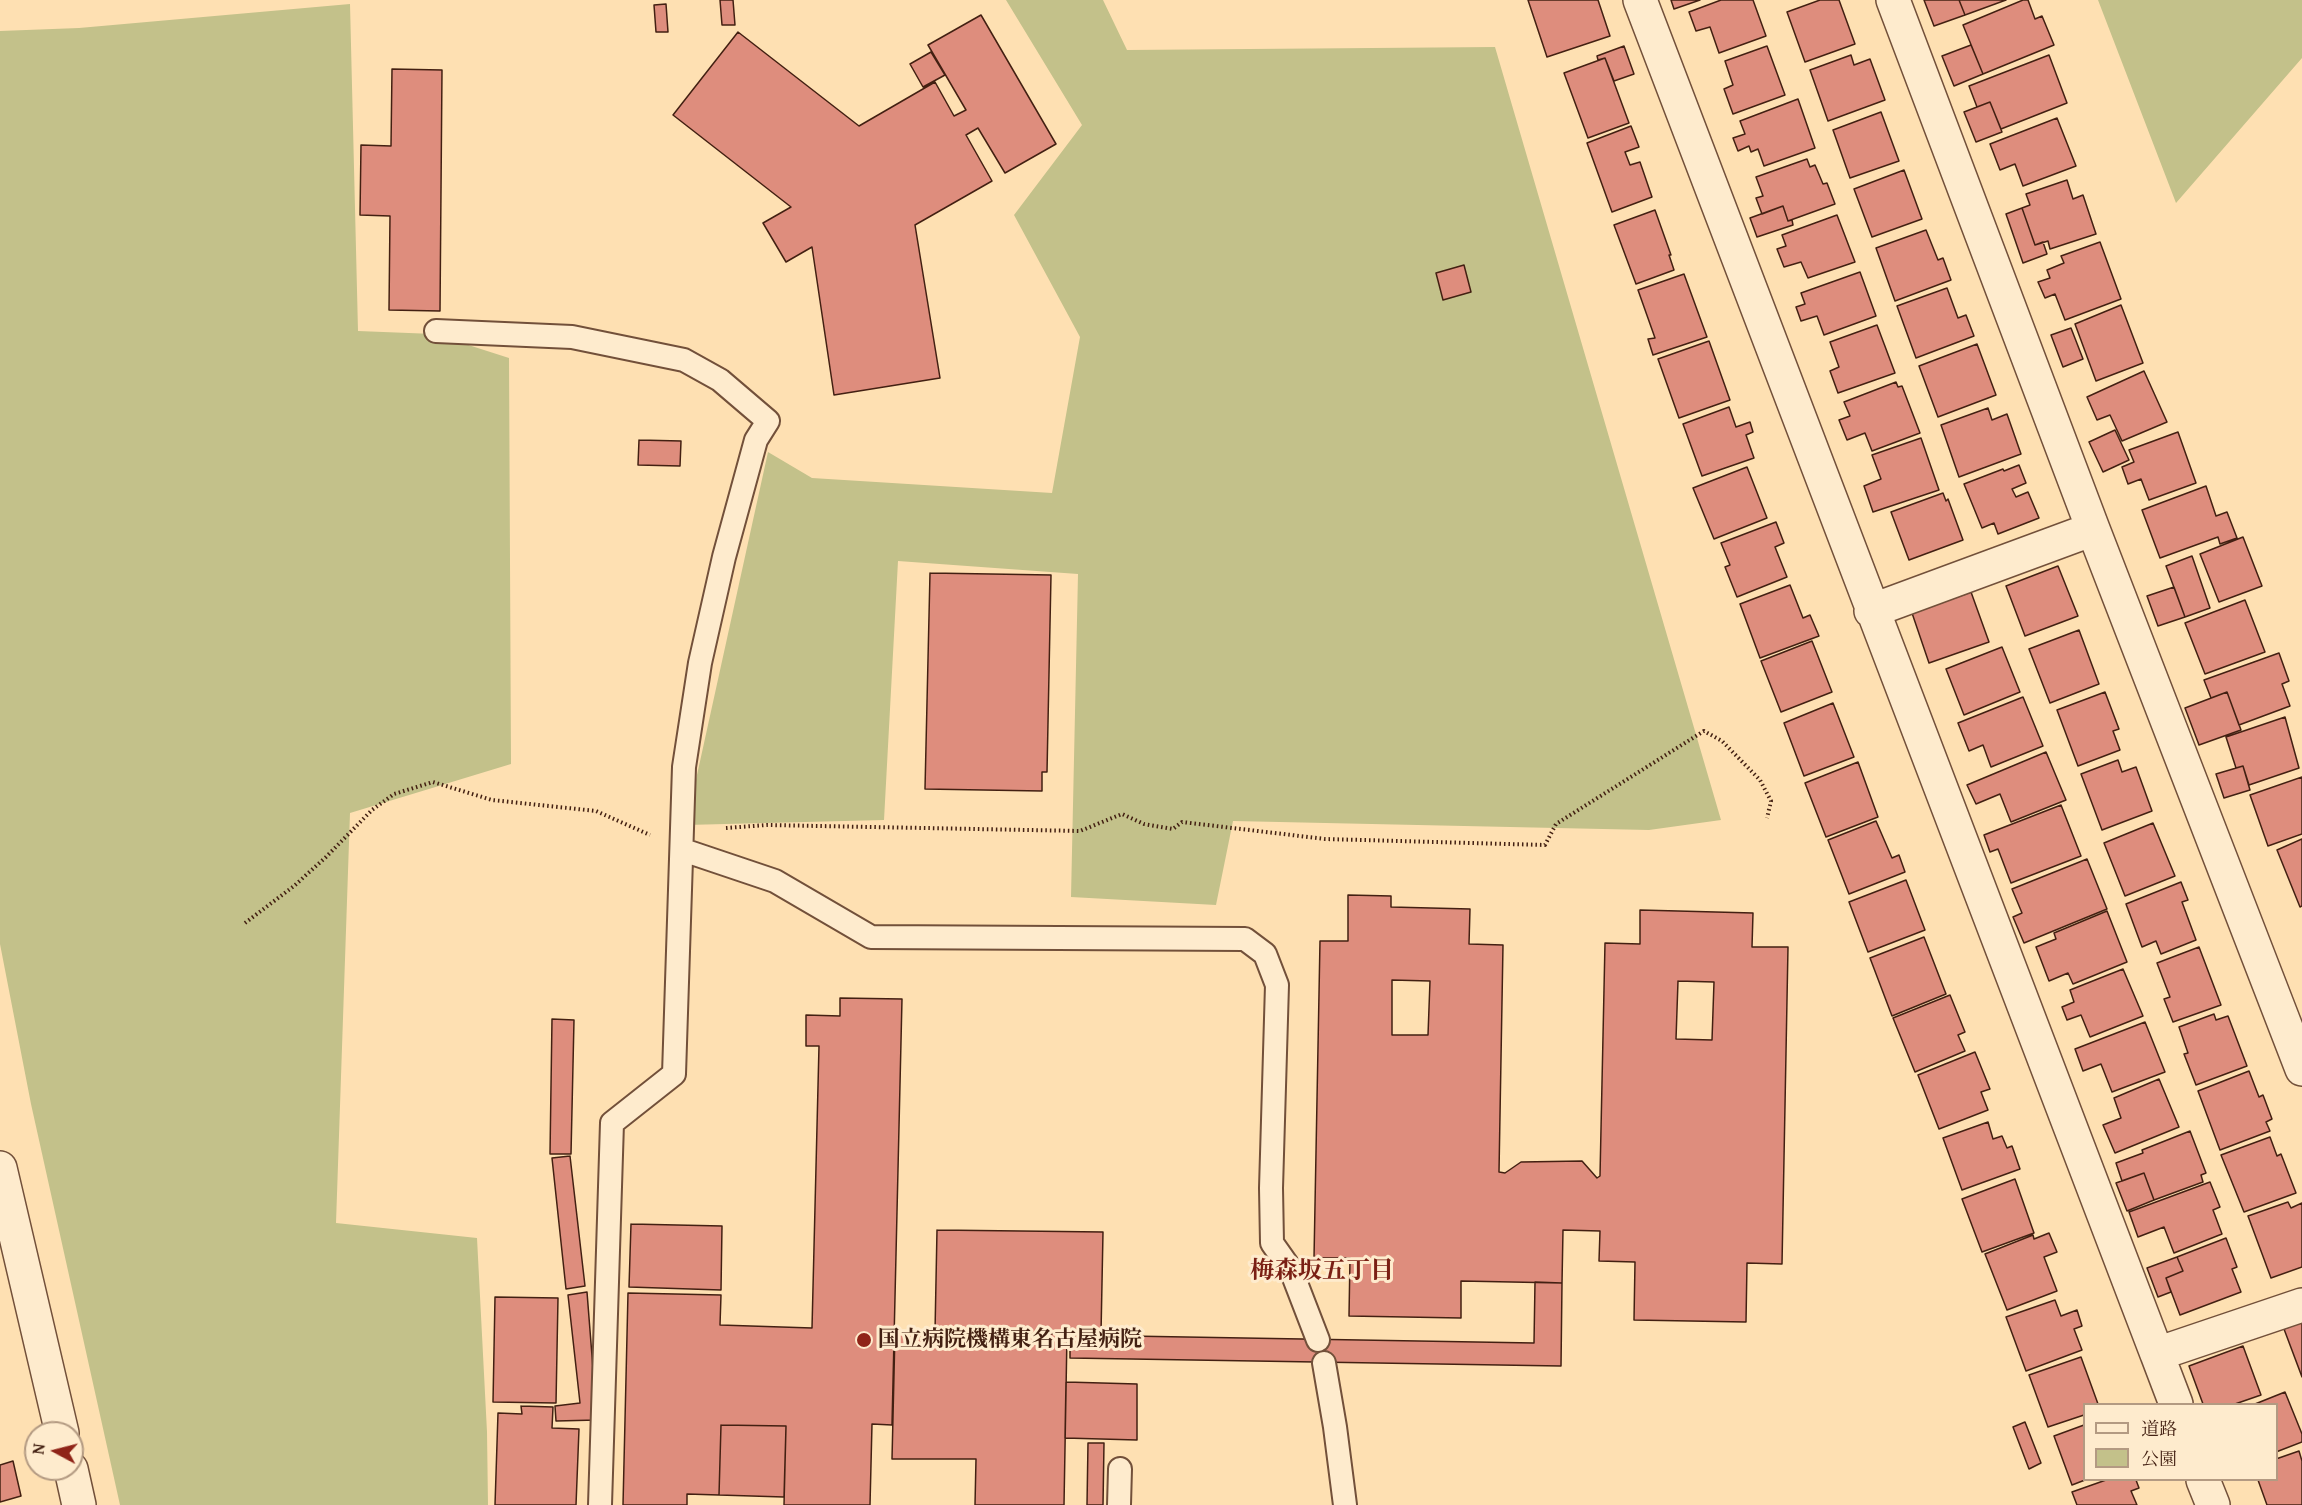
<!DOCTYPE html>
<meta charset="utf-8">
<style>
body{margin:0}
#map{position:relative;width:2302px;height:1505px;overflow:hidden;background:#fee0b2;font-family:"Gentium Book Plus","Noto Serif JP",serif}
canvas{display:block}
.legend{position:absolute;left:2083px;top:1403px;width:195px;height:78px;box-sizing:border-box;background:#feebcd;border:2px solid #b39a82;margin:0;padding:8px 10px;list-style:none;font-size:18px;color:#432012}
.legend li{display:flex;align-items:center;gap:12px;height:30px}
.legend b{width:30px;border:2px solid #b39a82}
.north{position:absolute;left:24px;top:1421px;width:60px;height:60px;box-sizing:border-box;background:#feebcd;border:2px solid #b39a82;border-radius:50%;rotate:277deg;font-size:16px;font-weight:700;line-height:24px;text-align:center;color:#432012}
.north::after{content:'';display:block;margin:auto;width:21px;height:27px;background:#8f2418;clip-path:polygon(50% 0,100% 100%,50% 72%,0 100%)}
</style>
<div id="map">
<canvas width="2302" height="1505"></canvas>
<ul class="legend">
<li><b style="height:8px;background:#feebcd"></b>道路</li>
<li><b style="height:16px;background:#c3c18a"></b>公園</li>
</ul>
<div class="north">N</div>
</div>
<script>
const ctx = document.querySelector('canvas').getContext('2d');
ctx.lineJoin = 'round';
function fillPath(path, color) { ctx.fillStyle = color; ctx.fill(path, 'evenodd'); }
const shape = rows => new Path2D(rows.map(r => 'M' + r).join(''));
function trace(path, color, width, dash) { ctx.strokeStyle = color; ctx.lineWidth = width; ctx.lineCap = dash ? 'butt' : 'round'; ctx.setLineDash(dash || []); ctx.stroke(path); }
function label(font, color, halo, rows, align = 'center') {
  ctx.font = font + ' "Gentium Book Plus","Noto Serif JP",serif'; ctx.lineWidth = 6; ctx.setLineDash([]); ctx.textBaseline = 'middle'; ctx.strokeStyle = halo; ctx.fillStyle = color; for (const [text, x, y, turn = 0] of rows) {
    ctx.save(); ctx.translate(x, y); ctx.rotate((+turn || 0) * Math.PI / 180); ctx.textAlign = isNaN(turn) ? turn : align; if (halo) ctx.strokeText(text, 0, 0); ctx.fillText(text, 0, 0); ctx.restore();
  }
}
fillPath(shape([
 [1006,0,1103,0,1127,50,1495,47,1721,820,1649,830,1233,821,1216,905,1071,897,1078,574,898,561,884,820,686,825,768,452,812,478,1052,493,1080,337,1014,215,1082,125],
 [2098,0,2302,0,2302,58,2176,203],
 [350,4,358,331,434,334,509,358,511,764,350,813,336,1223,477,1238,487,1432,488,1505,120,1505,31,1104,0,944,0,31,79,28]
]), '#c3c18a');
const building = shape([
 [720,0,733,0,735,25,722,25,720,0],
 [1528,0,1598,0,1610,36,1547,57,1528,0],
 [1671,0,1700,0,1674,9,1671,0],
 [1721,0,1753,0,1766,36,1719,53,1710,27,1696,31,1689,12,1721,0],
 [1820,0,1839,0,1855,44,1805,62,1787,12,1820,0],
 [1924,0,1959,0,1965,15,1934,26,1924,0],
 [1959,0,2006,0,1965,15,1959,0],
 [2023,0,2028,0,2035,19,2042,16,2054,45,1983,74,1963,25,2023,0],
 [666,4,668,32,656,32,654,5,666,4],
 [981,15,1056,144,1005,173,978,128,966,135,992,181,915,225,940,378,834,395,812,247,786,262,763,223,791,207,673,115,738,32,859,126,935,82,954,116,966,110,928,45,981,15],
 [1971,45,1983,74,1954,86,1942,56,1971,45],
 [1624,46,1634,74,1614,81,1605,58,1598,60,1597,56,1624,46],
 [1767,46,1785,95,1733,114,1724,89,1733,85,1725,61,1767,46],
 [931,52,945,75,923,87,910,64,931,52],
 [1851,55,1854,65,1870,59,1885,100,1828,121,1810,70,1851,55],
 [2049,55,2067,103,2001,129,1990,102,1977,107,1969,86,2049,55],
 [1605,58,1629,123,1588,138,1564,73,1605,58],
 [392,69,442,70,440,311,389,310,390,216,360,215,361,145,391,146,392,69],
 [1798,99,1815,148,1764,166,1758,149,1751,152,1749,146,1738,151,1733,138,1745,134,1740,121,1798,99],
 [1990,102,2002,132,1976,142,1964,112,1990,102],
 [1881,112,1899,161,1850,178,1833,130,1881,112],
 [2057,118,2076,166,2023,186,2015,164,2000,170,1990,144,2057,118],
 [1631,126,1639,147,1625,152,1630,165,1640,162,1652,197,1612,212,1587,143,1631,126],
 [1807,159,1810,167,1815,165,1823,184,1827,183,1835,204,1788,221,1783,206,1762,214,1756,198,1763,196,1756,177,1807,159],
 [1904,170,1922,219,1872,237,1854,189,1904,170],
 [2067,180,2073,199,2083,195,2096,234,2050,249,2048,241,2035,245,2022,208,2030,205,2026,194,2067,180],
 [1783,206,1788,221,1792,220,1793,225,1757,237,1750,218,1783,206],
 [2022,208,2035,245,2043,242,2047,254,2023,263,2006,214,2022,208],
 [1655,210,1671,255,1669,255,1674,270,1636,284,1614,225,1655,210],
 [1837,215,1855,262,1808,278,1801,262,1784,267,1777,249,1786,246,1782,235,1837,215],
 [1926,230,1938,260,1943,258,1951,280,1895,301,1876,248,1926,230],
 [2100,242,2121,299,2065,320,2055,294,2045,298,2038,282,2050,278,2047,270,2064,263,2061,256,2100,242],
 [1464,265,1471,292,1443,300,1436,273,1464,265],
 [1860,272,1876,316,1824,335,1817,316,1801,321,1796,307,1805,304,1801,293,1860,272],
 [1684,274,1707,337,1653,355,1648,339,1655,338,1638,290,1684,274],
 [1947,288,1958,318,1966,315,1974,336,1916,358,1897,306,1947,288],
 [2121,305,2143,363,2096,381,2075,324,2121,305],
 [1877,325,1895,373,1838,393,1830,371,1839,367,1830,342,1877,325],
 [2071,328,2083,359,2063,367,2051,335,2071,328],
 [1709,341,1730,400,1679,418,1658,359,1709,341],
 [1977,344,1996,395,1938,417,1919,366,1977,344],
 [2144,371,2167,422,2122,441,2110,415,2097,420,2087,397,2144,371],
 [1896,382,1898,387,1902,386,1920,433,1872,451,1865,433,1847,440,1839,420,1850,416,1844,402,1896,382],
 [1729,407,1736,427,1750,422,1753,432,1746,435,1754,458,1702,476,1683,424,1729,407],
 [1988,408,1992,420,2007,414,2021,454,1959,477,1941,425,1988,408],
 [2115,430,2129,460,2103,472,2089,442,2115,430],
 [2178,432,2196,483,2149,500,2141,479,2128,484,2122,467,2134,462,2129,450,2178,432],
 [1921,438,1939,490,1873,512,1864,486,1881,479,1872,455,1921,438],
 [639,440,681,441,680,466,638,465,639,440],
 [2019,465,2026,483,2012,489,2016,497,2028,492,2039,518,1998,534,1994,523,1982,528,1964,484,2003,469,2004,471,2019,465],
 [1747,467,1767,518,1714,539,1693,488,1747,467],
 [2206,486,2216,516,2227,512,2237,538,2220,544,2218,537,2160,558,2142,510,2206,486],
 [1943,493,1946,501,1948,499,1963,540,1909,560,1891,512,1943,493],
 [1776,522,1784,543,1775,547,1787,577,1737,597,1725,567,1730,565,1721,543,1776,522],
 [2243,537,2262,586,2219,602,2200,554,2243,537],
 [2192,556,2210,608,2185,617,2166,566,2192,556],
 [2058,566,2078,616,2025,636,2006,586,2058,566],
 [930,573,1051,575,1047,772,1042,772,1042,791,925,789,930,573],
 [1790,585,1803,618,1810,615,1819,636,1760,658,1740,604,1790,585],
 [2174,587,2185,617,2158,626,2147,596,2174,587],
 [1971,592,1989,642,1929,663,1912,613,1971,592],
 [2245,600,2265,652,2205,674,2185,623,2245,600],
 [2079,630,2099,684,2050,703,2029,649,2079,630],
 [1812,641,1832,692,1781,712,1761,661,1812,641],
 [2002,647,2020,692,1964,715,1946,669,2002,647],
 [2279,653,2289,681,2282,684,2290,706,2239,725,2227,692,2211,698,2204,680,2279,653],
 [2105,692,2119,729,2113,731,2120,750,2078,766,2057,710,2105,692],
 [2227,692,2241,730,2199,745,2185,708,2227,692],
 [2023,697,2043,746,1991,767,1983,745,1969,751,1958,723,2023,697],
 [1833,703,1854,757,1804,776,1784,723,1833,703],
 [2285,717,2299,768,2249,785,2243,766,2236,768,2226,737,2285,717],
 [2046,752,2066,800,2011,822,2000,794,1976,804,1967,785,2046,752],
 [2118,760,2122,772,2136,767,2152,811,2102,830,2081,774,2118,760],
 [1858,762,1878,817,1826,837,1805,783,1858,762],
 [2243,766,2250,790,2224,798,2216,774,2243,766],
 [2302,777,2302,834,2268,846,2250,795,2302,777],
 [2061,805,2081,856,2011,883,1998,849,1990,852,1984,835,2061,805],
 [1876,821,1892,858,1899,855,1905,872,1849,894,1828,840,1876,821],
 [2153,823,2175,876,2125,896,2104,843,2153,823],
 [2302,839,2302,906,2300,907,2277,850,2302,839],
 [2087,859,2107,909,2024,943,2013,917,2022,913,2012,889,2087,859],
 [1906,880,1925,930,1868,952,1849,902,1906,880],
 [2181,882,2188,900,2182,902,2196,940,2161,954,2156,941,2142,947,2126,904,2181,882],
 [1348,895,1391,896,1391,907,1470,909,1469,944,1503,945,1499,1172,1505,1173,1521,1162,1582,1161,1597,1178,1600,1176,1605,943,1640,944,1640,910,1753,913,1752,947,1788,947,1782,1264,1747,1263,1746,1322,1634,1320,1635,1262,1599,1261,1600,1231,1563,1230,1562,1283,1461,1281,1461,1318,1349,1316,1350,1258,1314,1258,1320,941,1348,941,1348,895],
 [1392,980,1430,981,1428,1035,1392,1035,1392,980],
 [1678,981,1714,982,1712,1040,1676,1039,1678,981],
 [2107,911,2127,962,2073,984,2068,973,2049,981,2036,947,2056,939,2054,933,2107,911],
 [1924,937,1946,994,1892,1016,1870,958,1924,937],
 [2199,947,2221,1005,2173,1022,2164,999,2170,997,2157,963,2199,947],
 [2123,969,2143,1016,2090,1037,2081,1015,2067,1020,2062,1007,2074,1002,2070,990,2123,969],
 [1950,995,1965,1032,1958,1035,1965,1051,1915,1072,1893,1018,1950,995],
 [840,998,902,999,892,1425,872,1424,870,1505,784,1505,786,1426,721,1425,719,1495,687,1494,687,1505,623,1505,628,1293,721,1295,720,1325,812,1328,819,1046,806,1046,806,1015,840,1016,840,998],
 [2214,1014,2216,1020,2228,1016,2247,1066,2196,1085,2184,1054,2188,1053,2179,1027,2214,1014],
 [552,1019,574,1020,571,1154,550,1154,552,1019],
 [2145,1022,2165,1072,2112,1092,2101,1064,2083,1071,2075,1049,2145,1022],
 [1975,1052,1990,1089,1981,1092,1988,1110,1939,1129,1918,1075,1975,1052],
 [2249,1071,2259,1097,2263,1095,2272,1119,2266,1122,2270,1131,2220,1150,2198,1091,2249,1071],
 [2159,1079,2179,1127,2115,1153,2103,1125,2121,1118,2114,1098,2159,1079],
 [1988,1122,1993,1139,2002,1136,2007,1148,2012,1146,2020,1169,1962,1190,1943,1138,1988,1122],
 [2190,1131,2206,1173,2201,1175,2203,1182,2154,1200,2144,1173,2122,1181,2116,1163,2143,1153,2142,1150,2190,1131],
 [2270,1137,2277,1156,2281,1154,2296,1193,2244,1212,2221,1155,2270,1137],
 [570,1156,585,1286,566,1289,552,1158,570,1156],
 [2144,1173,2154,1200,2127,1211,2116,1183,2144,1173],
 [2015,1179,2034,1233,1982,1252,1962,1199,2015,1179],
 [2210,1182,2220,1207,2213,1210,2222,1234,2174,1253,2164,1227,2138,1237,2129,1212,2210,1182],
 [2288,1202,2291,1208,2302,1203,2302,1267,2271,1278,2248,1216,2288,1202],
 [631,1224,722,1226,721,1290,629,1287,631,1224],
 [937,1230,1103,1232,1101,1334,935,1332,937,1230],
 [2049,1233,2057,1252,2044,1257,2057,1291,2007,1310,1985,1254,2033,1235,2034,1239,2049,1233],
 [2226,1238,2237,1267,2232,1269,2241,1292,2180,1315,2166,1278,2183,1271,2177,1257,2226,1238],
 [2177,1257,2183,1271,2166,1278,2171,1292,2158,1297,2147,1268,2177,1257],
 [1535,1282,1562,1283,1561,1366,1070,1358,1070,1335,1534,1343,1535,1282],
 [587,1292,597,1420,556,1421,555,1406,580,1403,568,1295,587,1292],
 [495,1297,558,1298,556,1403,493,1402,495,1297],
 [2055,1300,2061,1316,2077,1310,2082,1326,2074,1329,2082,1350,2026,1371,2006,1317,2055,1300],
 [2302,1322,2302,1377,2284,1329,2302,1322],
 [895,1332,1067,1334,1064,1505,975,1505,976,1459,892,1459,895,1332],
 [2243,1346,2261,1395,2235,1404,2203,1404,2189,1366,2243,1346],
 [2081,1357,2098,1404,2084,1404,2084,1415,2048,1427,2029,1375,2081,1357],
 [1066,1382,1137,1384,1137,1440,1065,1438,1066,1382],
 [2285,1392,2302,1434,2302,1442,2276,1452,2276,1404,2255,1404,2285,1392],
 [521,1406,553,1407,552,1428,579,1429,576,1505,495,1505,498,1413,522,1414,521,1406],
 [2025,1422,2041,1463,2029,1469,2013,1427,2025,1422],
 [721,1425,786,1426,784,1497,719,1495,721,1425],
 [2084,1425,2085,1480,2072,1485,2054,1436,2084,1425],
 [1088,1443,1104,1443,1103,1505,1087,1505,1088,1443],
 [2299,1451,2302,1461,2302,1505,2267,1505,2258,1480,2276,1480,2276,1459,2299,1451],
 [13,1461,21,1496,0,1502,0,1465,13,1461],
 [2106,1480,2136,1480,2139,1488,2131,1491,2137,1505,2077,1505,2072,1492,2106,1480]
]);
fillPath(building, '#de8d7d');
trace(building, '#432012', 1.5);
const service = shape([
 [436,331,572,337,684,360,720,380,768,421,756,440,724,557,700,663,684,767,674,1074,612,1123,600,1505],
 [683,850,775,881,871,937,1245,939,1265,954,1277,985,1271,1188,1272,1243,1291,1270,1318,1340],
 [1324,1363,1335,1427,1345,1505],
 [1119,1505,1120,1469]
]);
const minor = shape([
 [1640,0,2157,1354,2302,1305],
 [1893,0,2093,529,2302,1069],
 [1871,611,2093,529],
 [2157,1354,2176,1404],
 [2203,1480,2213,1505]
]);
const tertiary = shape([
 [0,1168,62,1433],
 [71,1469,79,1505]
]);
trace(service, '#72503a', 26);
trace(minor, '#72503a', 36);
trace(tertiary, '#72503a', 36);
trace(shape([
 [726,828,767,825,1080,831,1122,814,1144,824,1173,829,1182,822,1325,839,1545,845,1556,824,1704,731,1722,741,1760,780,1771,801,1767,818],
 [245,923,294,886,326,857,372,810,394,794,433,782,492,800,596,811,650,835]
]), '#432012', 4, [1.5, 3]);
trace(service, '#feebcd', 22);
trace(minor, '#feebcd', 33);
trace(tertiary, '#feebcd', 33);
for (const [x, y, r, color] of [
 [864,1340,8,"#8f2418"]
]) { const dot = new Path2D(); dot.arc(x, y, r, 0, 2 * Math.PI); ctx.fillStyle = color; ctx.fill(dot); trace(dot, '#feebcd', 2); }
label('bold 22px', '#432012', '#feebcd', [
 ["国立病院機構東名古屋病院",878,1340]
], 'left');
label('bold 24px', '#7a1f14', '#feebcd', [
 ["梅森坂五丁目",1322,1272]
]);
</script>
